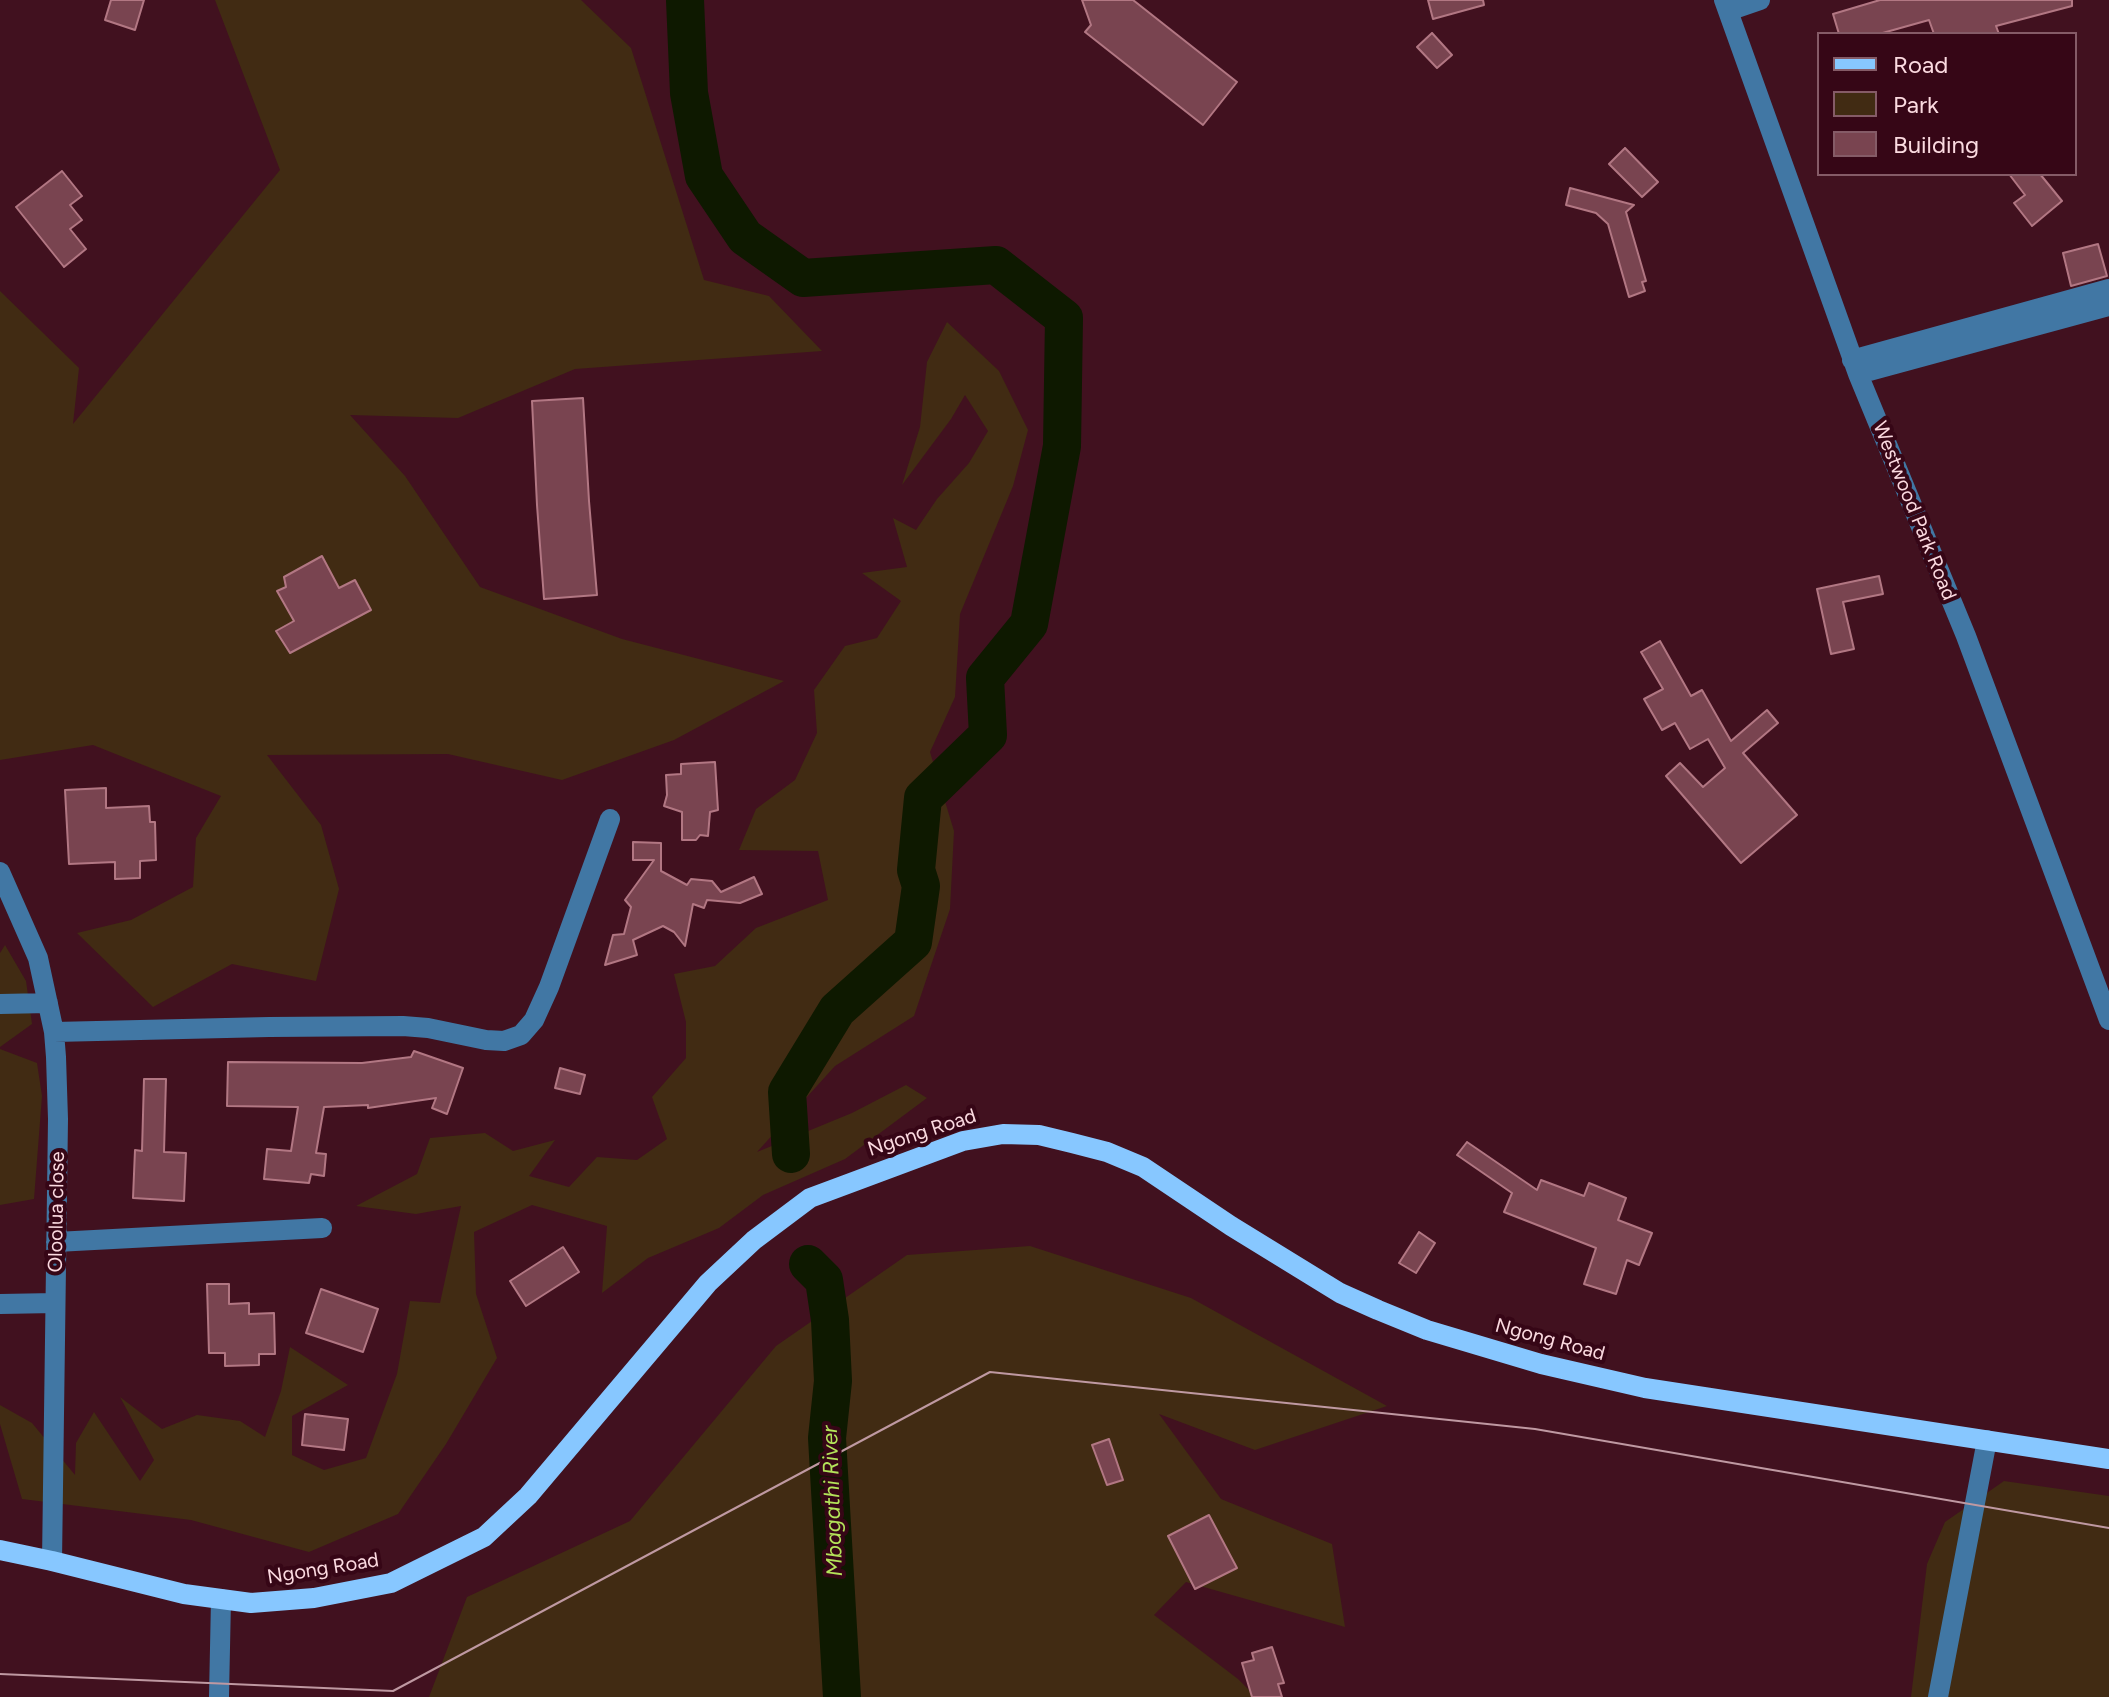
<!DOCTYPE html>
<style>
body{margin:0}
#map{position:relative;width:2109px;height:1697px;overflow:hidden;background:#41111f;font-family:Figtree,sans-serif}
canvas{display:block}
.legend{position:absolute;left:1817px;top:32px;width:260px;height:144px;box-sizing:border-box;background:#360616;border:2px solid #855b67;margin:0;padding:10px 14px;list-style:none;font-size:24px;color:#fbdae0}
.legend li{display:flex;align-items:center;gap:16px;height:40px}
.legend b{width:40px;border:2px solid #855b67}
</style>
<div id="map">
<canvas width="2109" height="1697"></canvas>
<ul class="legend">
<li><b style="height:10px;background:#87c7ff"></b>Road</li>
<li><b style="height:22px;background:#412b13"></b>Park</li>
<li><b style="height:22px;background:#794450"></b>Building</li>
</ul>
</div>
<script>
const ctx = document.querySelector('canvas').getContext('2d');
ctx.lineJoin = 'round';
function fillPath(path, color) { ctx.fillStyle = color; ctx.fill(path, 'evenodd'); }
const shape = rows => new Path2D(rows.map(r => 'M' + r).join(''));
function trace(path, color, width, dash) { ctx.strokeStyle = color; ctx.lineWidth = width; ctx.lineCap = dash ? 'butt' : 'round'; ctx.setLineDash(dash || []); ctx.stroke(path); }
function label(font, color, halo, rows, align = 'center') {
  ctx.font = font + ' Figtree,sans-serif'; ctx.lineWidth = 8; ctx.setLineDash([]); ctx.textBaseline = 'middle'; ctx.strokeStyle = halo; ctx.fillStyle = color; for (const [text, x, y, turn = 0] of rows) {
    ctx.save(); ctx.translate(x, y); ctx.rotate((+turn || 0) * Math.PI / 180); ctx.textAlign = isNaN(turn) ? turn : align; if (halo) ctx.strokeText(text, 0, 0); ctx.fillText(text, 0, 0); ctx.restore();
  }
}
fillPath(shape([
 [215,0,581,0,631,48,704,280,769,296,822,351,575,369,458,418,350,415,405,476,480,587,622,639,784,681,674,740,562,780,448,754,267,755,321,825,339,889,316,981,232,964,153,1007,77,933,131,920,193,887,196,838,221,796,93,745,0,760,0,291,79,368,73,424,280,170],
 [947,322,999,371,1028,430,1013,486,960,614,955,697,930,752,954,831,950,909,914,1016,835,1066,757,1152,852,1113,906,1085,927,1098,845,1159,763,1195,719,1228,648,1258,602,1293,607,1226,532,1205,474,1232,476,1294,497,1358,446,1444,398,1514,309,1552,191,1520,22,1499,0,1424,0,1405,32,1423,75,1475,76,1443,94,1412,140,1481,154,1460,120,1397,162,1429,197,1415,240,1421,265,1437,281,1391,290,1347,348,1385,292,1416,292,1455,324,1470,366,1458,397,1374,410,1301,440,1303,461,1206,416,1214,356,1206,417,1174,430,1138,485,1133,513,1151,555,1140,529,1176,569,1187,597,1157,637,1160,667,1139,652,1097,686,1058,686,1022,674,974,715,966,756,928,828,900,818,851,739,850,756,809,795,780,817,733,814,690,845,646,877,638,901,601,862,573,907,567,893,518,916,530,937,499,969,463,988,431,965,395,951,419,902,485,920,427,927,362],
 [5,945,26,981,32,1024,0,1047,0,953],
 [0,1049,37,1063,42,1096,34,1199,0,1205],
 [1030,1246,1191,1298,1387,1406,1255,1450,1159,1414,1221,1499,1332,1544,1345,1627,1186,1582,1154,1615,1238,1679,1256,1697,429,1697,467,1597,630,1521,776,1346,907,1255],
 [2004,1481,2109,1496,2109,1697,1911,1697,1927,1564,1945,1522]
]), '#412b13');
trace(shape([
 [685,0,689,93,704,176,745,237,803,278,996,265,1064,318,1062,446,1029,624,985,678,988,735,923,798,916,870,921,886,913,942,837,1010,787,1092,791,1154],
 [808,1264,824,1280,830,1320,833,1381,827,1438,842,1697]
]), '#0e1900', 38);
const building = shape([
 [111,0,144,0,135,30,105,20,111,0],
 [1082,0,1133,0,1237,82,1203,125,1085,32,1091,25,1082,0],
 [1428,0,1483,0,1484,5,1433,19,1428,0],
 [1880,0,2072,0,2072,6,1996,26,1999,34,1934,34,1929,20,1879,34,1839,34,1833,14,1880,0],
 [1432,33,1452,55,1437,68,1417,47,1432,33],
 [1625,148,1658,182,1642,197,1609,164,1625,148],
 [62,171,82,196,70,205,82,220,70,229,86,249,64,267,16,207,62,171],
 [2009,174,2040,174,2062,201,2032,226,2014,203,2025,195,2009,174],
 [1570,188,1634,205,1626,212,1646,281,1642,282,1645,291,1629,297,1608,224,1596,213,1566,205,1570,188],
 [2098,244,2107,276,2071,286,2063,253,2098,244],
 [583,398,589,501,597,595,544,599,537,505,532,401,583,398],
 [322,556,339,588,355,580,371,610,290,653,276,631,294,621,277,591,286,587,284,577,322,556],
 [1879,576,1883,594,1843,602,1854,649,1831,654,1817,589,1879,576],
 [1660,641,1691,696,1702,690,1731,741,1767,710,1778,723,1743,753,1797,815,1741,863,1666,776,1680,763,1703,787,1725,768,1708,739,1690,749,1675,723,1662,730,1644,699,1663,689,1641,652,1660,641],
 [715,762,718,810,710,812,708,836,700,835,696,840,682,840,682,812,664,806,667,795,666,775,681,774,681,764,715,762],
 [106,788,106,808,149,806,150,822,155,822,156,860,140,861,140,878,115,879,115,862,69,864,65,790,106,788],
 [633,842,661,843,661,871,687,885,691,879,712,881,721,892,754,877,762,894,740,903,707,900,704,908,693,904,685,946,674,932,663,926,633,940,637,955,605,965,613,935,624,934,631,907,625,900,654,860,633,860,633,842],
 [414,1051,463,1068,447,1114,432,1108,436,1098,368,1108,368,1105,324,1107,316,1153,326,1154,324,1176,311,1174,309,1183,264,1179,267,1149,291,1151,298,1107,227,1106,228,1062,362,1063,411,1057,414,1051],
 [560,1068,585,1075,580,1094,555,1088,560,1068],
 [144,1079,166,1079,164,1152,186,1153,184,1201,133,1198,135,1150,142,1151,144,1079],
 [1467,1142,1537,1190,1541,1180,1584,1196,1589,1183,1626,1198,1618,1220,1652,1233,1639,1265,1627,1260,1616,1294,1584,1284,1596,1248,1504,1212,1512,1193,1457,1155,1467,1142],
 [1419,1232,1435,1243,1416,1273,1399,1263,1419,1232],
 [563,1247,579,1272,526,1306,510,1281,563,1247],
 [207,1284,229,1284,229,1304,249,1303,249,1314,274,1313,275,1354,259,1354,259,1365,225,1366,225,1353,209,1353,207,1284],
 [321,1289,378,1309,363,1352,306,1333,321,1289],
 [305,1414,348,1419,344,1450,302,1445,305,1414],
 [1109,1439,1123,1480,1107,1485,1092,1445,1109,1439],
 [1209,1515,1237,1568,1195,1589,1168,1536,1209,1515],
 [1272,1647,1284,1683,1278,1684,1282,1697,1252,1697,1242,1663,1254,1660,1252,1653,1272,1647]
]);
fillPath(building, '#794450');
trace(building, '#b27783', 2);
trace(shape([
 [1724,0,1858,374,1966,636,2109,1020],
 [1728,11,1760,0],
 [1852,360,2109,289],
 [1858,374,2109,306],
 [0,872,38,958,54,1032,56,1057,58,1119,52,1561],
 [0,1004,48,1003],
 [54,1032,269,1027,403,1026,428,1028,486,1040,504,1041,521,1035,534,1020,549,987,610,819],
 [56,1242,322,1228],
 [0,1304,55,1303],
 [219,1697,221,1599],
 [1938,1697,1987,1440]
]), '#4177a4', 20);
trace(shape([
 [0,1550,52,1561,184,1594,251,1603,314,1598,391,1583,484,1537,528,1496,708,1283,754,1240,810,1198,963,1141,1003,1134,1039,1135,1072,1143,1107,1152,1143,1167,1231,1226,1340,1293,1378,1310,1427,1330,1541,1364,1645,1388,2109,1459]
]), '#87c7ff', 20);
trace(shape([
 [0,1674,393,1691,990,1372,1535,1429,2109,1528]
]), '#bf99a2', 2);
label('20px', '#fbdae0', '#360616', [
 ["Westwood Park Road",1914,511,68],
 ["Ngong Road",922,1133,-18],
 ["Oloolua close",57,1212,-89],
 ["Ngong Road",1550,1340,15],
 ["Ngong Road",323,1569,-9]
]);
label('italic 22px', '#b4e45a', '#360616', [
 ["Mbagathi River",833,1501,-92]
]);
</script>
